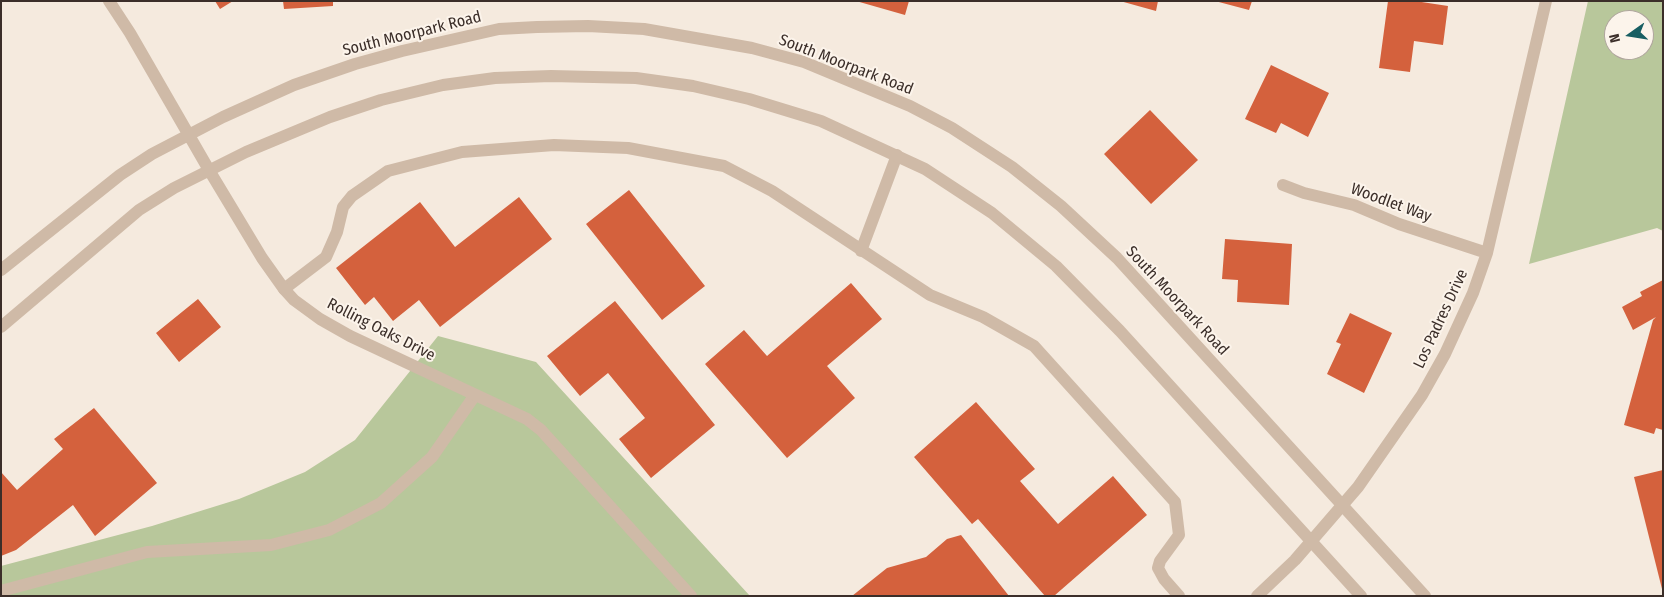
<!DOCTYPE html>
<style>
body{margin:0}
#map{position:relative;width:1664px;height:597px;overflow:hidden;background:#f5eade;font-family:"Fira Sans Condensed",sans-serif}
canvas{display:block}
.frame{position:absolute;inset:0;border:2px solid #3b2e29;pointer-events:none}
.north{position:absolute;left:1604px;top:10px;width:50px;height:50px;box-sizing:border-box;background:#fcf4eb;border:1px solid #afa59d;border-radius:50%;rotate:257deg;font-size:14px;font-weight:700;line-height:20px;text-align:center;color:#3b2e29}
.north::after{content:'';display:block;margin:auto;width:18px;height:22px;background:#185e62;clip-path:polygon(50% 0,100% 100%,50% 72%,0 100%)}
</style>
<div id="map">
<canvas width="1664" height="597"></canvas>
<div class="frame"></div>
<div class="north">N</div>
</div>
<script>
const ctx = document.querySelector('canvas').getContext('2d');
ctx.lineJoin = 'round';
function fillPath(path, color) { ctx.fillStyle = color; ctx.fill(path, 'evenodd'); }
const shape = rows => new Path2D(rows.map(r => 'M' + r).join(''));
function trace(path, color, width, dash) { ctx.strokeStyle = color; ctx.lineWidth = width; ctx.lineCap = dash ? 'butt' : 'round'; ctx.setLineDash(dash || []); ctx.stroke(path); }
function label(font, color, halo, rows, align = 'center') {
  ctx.font = font + ' "Fira Sans Condensed",sans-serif'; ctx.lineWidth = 4; ctx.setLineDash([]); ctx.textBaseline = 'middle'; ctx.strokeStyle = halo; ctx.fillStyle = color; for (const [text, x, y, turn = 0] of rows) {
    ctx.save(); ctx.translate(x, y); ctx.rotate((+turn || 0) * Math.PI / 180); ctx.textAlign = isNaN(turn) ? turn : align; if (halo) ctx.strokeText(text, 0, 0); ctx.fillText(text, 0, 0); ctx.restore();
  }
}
fillPath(shape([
 [1588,1,1663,1,1663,231,1657,228,1529,264],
 [1614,20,1644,20,1644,50,1614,50],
 [438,336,536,362,750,596,1,596,1,566,152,526,239,499,305,472,355,440]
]), '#b8c79b');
fillPath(shape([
 [215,1,233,1,220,9],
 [283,1,333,1,333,6,284,9],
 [856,1,909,1,905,15],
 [1120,1,1158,1,1156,11],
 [1215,1,1252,1,1249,10],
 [1388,1,1415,1,1448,6,1443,45,1414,41,1410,72,1379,68],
 [1271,65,1329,93,1308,137,1281,123,1276,133,1245,119],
 [1150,110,1198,160,1151,204,1104,154],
 [629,190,705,286,662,320,586,224],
 [519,197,552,239,440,327,419,300,393,321,374,297,365,305,336,268,420,202,455,247],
 [1225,239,1292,244,1289,305,1237,302,1238,280,1222,279],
 [1663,280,1663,430,1656,428,1654,434,1624,425,1653,320,1656,317,1633,330,1622,307,1642,296,1640,292],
 [851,283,882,319,827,366,855,398,787,458,705,364,744,330,767,356],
 [198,299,221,327,179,362,156,333],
 [615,301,715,425,651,478,619,439,645,418,608,373,580,396,547,356],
 [1350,313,1392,333,1364,393,1327,374,1341,344,1336,342],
 [976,402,1035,469,1020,481,1058,524,1113,476,1147,515,1054,596,1045,596,978,519,972,524,914,457],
 [94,408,157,483,95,536,73,505,16,550,1,556,1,472,17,490,63,449,54,439],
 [1663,470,1663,589,1662,589,1634,477],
 [961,535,1009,596,852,596,887,568,926,557,947,539]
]), '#d4613d');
trace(shape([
 [861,251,897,155],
 [284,289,326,257,337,232,343,207,352,196,388,171,462,152,554,145,628,148,724,166,772,191,930,295,983,317,1034,346,1175,502,1179,535,1160,561,1158,568,1164,579,1179,596],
 [1,591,147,552,271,545,329,530,381,503,432,457,475,395]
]), '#cfbaa7', 12);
trace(shape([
 [209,170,262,258,284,289,294,300,320,319,350,336,527,419,541,430,691,596],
 [1283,185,1304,193,1354,205,1399,224,1487,253],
 [1257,596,1295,560,1358,487,1422,395,1445,354,1473,293,1487,253,1546,1]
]), '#cfbaa7', 12);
trace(shape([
 [109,1,130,33,209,170],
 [1,270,120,175,152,154,223,117,294,85,355,64,402,51,499,29,537,27,588,26,644,29,752,48,804,62,910,106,952,128,1012,167,1061,206,1117,258,1425,596],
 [1,327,139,210,174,188,246,152,330,117,381,100,443,85,495,78,551,76,636,78,693,86,749,99,821,121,925,169,992,213,1056,266,1120,331,1361,596]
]), '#cfbaa7', 12);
label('16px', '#3b2e29', '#fcf4eb', [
 ["South Moorpark Road",412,34,-14],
 ["South Moorpark Road",846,65,21],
 ["Woodlet Way",1391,203,20],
 ["South Moorpark Road",1177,301,47],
 ["Los Padres Drive",1441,319,-65],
 ["Rolling Oaks Drive",381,330,27]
]);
</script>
